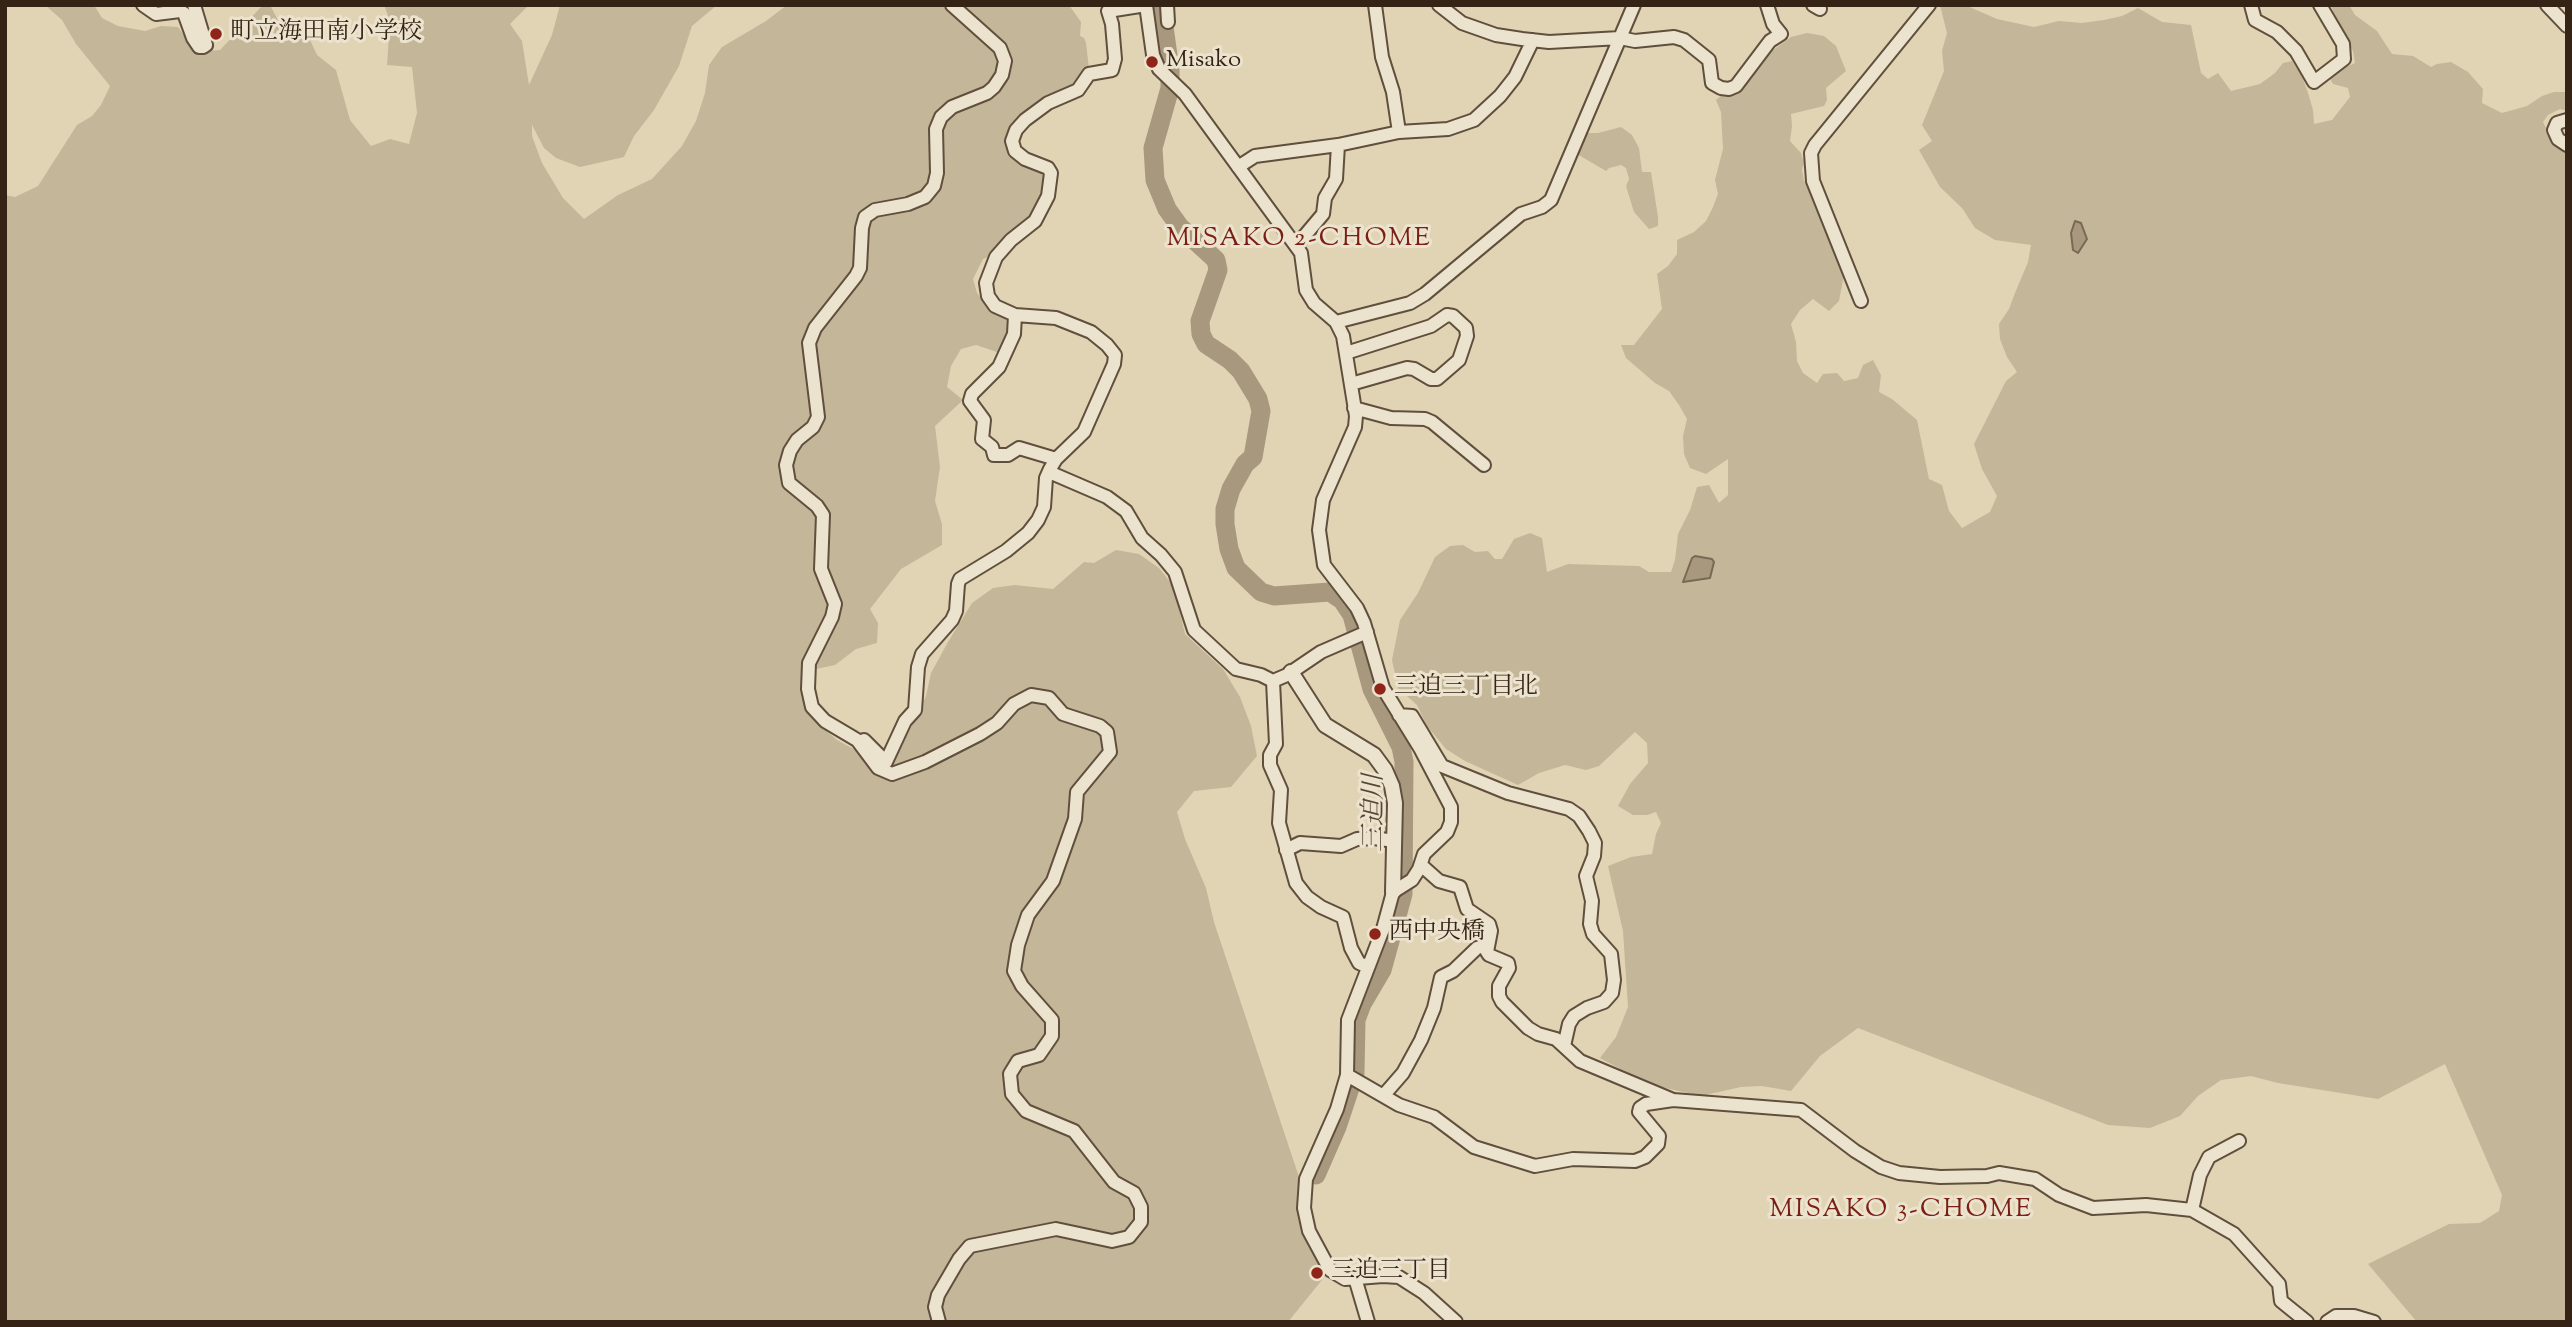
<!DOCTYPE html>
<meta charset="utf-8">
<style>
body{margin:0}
#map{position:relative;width:2572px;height:1327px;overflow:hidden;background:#e1d4b4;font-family:"Sorts Mill Goudy",serif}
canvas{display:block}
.frame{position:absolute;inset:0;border:7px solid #352315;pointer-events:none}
</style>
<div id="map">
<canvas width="2572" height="1327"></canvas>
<div class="frame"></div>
</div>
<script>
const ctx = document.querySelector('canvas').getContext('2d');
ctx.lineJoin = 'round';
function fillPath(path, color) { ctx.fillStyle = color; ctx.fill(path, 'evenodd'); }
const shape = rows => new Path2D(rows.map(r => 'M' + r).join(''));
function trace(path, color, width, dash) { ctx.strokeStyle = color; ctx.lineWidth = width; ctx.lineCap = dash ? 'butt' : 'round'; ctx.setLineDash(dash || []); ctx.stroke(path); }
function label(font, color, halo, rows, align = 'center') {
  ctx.font = font + ' "Sorts Mill Goudy","Noto Serif JP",serif'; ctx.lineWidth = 6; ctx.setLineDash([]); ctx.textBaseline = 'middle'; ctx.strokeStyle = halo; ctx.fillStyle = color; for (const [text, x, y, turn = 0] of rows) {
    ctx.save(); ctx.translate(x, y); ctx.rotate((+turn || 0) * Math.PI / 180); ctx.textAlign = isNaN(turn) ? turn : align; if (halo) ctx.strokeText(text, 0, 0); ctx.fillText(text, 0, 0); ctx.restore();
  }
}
fillPath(shape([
 [45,5,94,5,102,18,118,26,145,31,161,26,178,27,194,49,207,51,220,50,263,5,270,5,280,24,285,28,295,22,304,27,317,55,336,70,350,120,371,146,390,139,409,144,417,113,412,67,387,65,390,21,384,5,529,5,510,24,522,41,529,85,552,35,560,5,717,5,692,26,679,66,654,110,634,136,624,157,580,167,556,158,544,148,532,125,532,136,542,163,563,198,584,219,618,195,652,179,682,146,696,121,705,93,709,65,722,47,766,21,787,5,1069,5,1081,22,1080,36,1084,38,1086,43,1089,69,1081,81,1064,92,1043,102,1008,146,1046,174,1046,189,1039,205,993,255,983,259,973,279,977,293,986,305,1012,320,1010,334,1000,353,976,345,961,349,951,366,947,387,963,400,935,426,940,467,935,501,942,524,942,545,901,569,870,609,878,623,877,643,856,649,835,665,806,671,803,692,815,721,837,740,857,751,870,767,888,775,926,696,931,673,948,642,972,603,993,588,1015,585,1053,589,1084,562,1094,563,1116,550,1139,554,1159,568,1174,587,1185,634,1223,669,1240,697,1251,726,1257,756,1231,787,1194,791,1177,812,1185,839,1206,888,1214,922,1330,1270,1288,1322,5,1322,5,195,15,197,38,186,77,125,92,116,101,105,110,86,76,44,62,20],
 [1940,5,1965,5,1997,19,2034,27,2059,21,2082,23,2104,20,2122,16,2138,8,2162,22,2191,25,2201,73,2208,79,2218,73,2231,91,2260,84,2275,73,2283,63,2292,61,2302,76,2308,93,2313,110,2314,124,2332,120,2350,97,2348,88,2333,84,2328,75,2355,63,2353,51,2339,27,2331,5,2349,5,2355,15,2377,31,2392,54,2413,56,2431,67,2437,64,2451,62,2468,72,2483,89,2482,103,2502,113,2527,106,2542,96,2554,92,2567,92,2567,111,2560,109,2548,115,2543,122,2549,134,2563,149,2567,150,2567,1322,2417,1322,2368,1264,2449,1224,2480,1223,2499,1211,2502,1195,2445,1064,2378,1099,2278,1083,2251,1076,2221,1080,2198,1096,2180,1116,2150,1128,2108,1125,1858,1028,1820,1056,1791,1091,1762,1086,1741,1087,1701,1096,1648,1084,1600,1058,1616,1037,1628,1007,1623,931,1608,866,1631,857,1652,854,1656,834,1661,823,1656,812,1647,815,1633,815,1618,806,1630,784,1648,763,1647,743,1635,732,1599,766,1586,770,1565,765,1539,773,1518,785,1465,761,1446,749,1427,726,1417,705,1398,688,1392,660,1400,620,1418,593,1435,557,1450,546,1463,545,1475,552,1488,551,1495,559,1502,559,1514,539,1530,533,1542,538,1547,572,1568,564,1639,566,1649,572,1671,572,1675,560,1678,534,1690,510,1697,487,1709,485,1719,503,1728,495,1728,459,1706,474,1690,468,1684,454,1683,436,1687,419,1679,405,1669,391,1655,383,1626,358,1621,345,1634,345,1662,309,1657,274,1668,266,1677,254,1677,240,1694,232,1706,221,1713,207,1718,194,1715,180,1723,149,1721,112,1716,100,1765,56,1791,37,1807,33,1824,36,1836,46,1846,71,1826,88,1827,100,1824,106,1791,114,1792,126,1790,141,1801,153,1804,163,1802,170,1804,181,1810,188,1844,275,1839,301,1829,311,1813,299,1800,310,1791,324,1796,342,1797,361,1803,373,1817,383,1823,374,1837,373,1844,381,1858,378,1863,365,1873,360,1881,375,1879,392,1892,399,1917,420,1929,479,1942,485,1949,511,1962,528,1990,512,1997,496,1982,469,1974,444,2006,381,2017,372,2007,357,2000,339,1999,324,2009,309,2015,293,2028,262,2031,245,1995,240,1975,228,1962,208,1940,187,1919,150,1932,141,1922,125,1944,71,1942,51,1947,33],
 [1621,127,1632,135,1639,148,1642,172,1651,172,1658,217,1658,226,1649,229,1634,212,1626,186,1629,179,1626,168,1621,165,1609,168,1606,171,1577,154,1582,133,1598,133]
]), '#c4b699');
const water = shape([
 [2075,221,2081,223,2087,239,2078,253,2073,250,2071,233,2075,221],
 [1695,556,1712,559,1714,562,1710,578,1683,582,1692,558,1695,556]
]);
fillPath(water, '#a7987e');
trace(water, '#796954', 2);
trace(shape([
 [1161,5,1170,70,1170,88,1153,148,1155,180,1167,209,1180,227,1216,260,1218,270,1200,321,1201,334,1206,344,1230,360,1241,371,1258,399,1261,411,1253,457,1245,464,1231,489,1225,509,1225,524,1229,549,1236,568,1261,592,1274,596,1330,592,1342,600,1352,615,1372,689,1401,747,1404,762,1403,894,1382,970,1362,1004,1356,1020,1355,1073,1337,1127,1316,1175]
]), '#a7987e', 19);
const minor = shape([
 [143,5,156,14,180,11,184,13,193,38,199,47,203,47,206,45,194,5],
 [1146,5,1153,55,1159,69,1185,94,1301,253,1306,290,1314,303,1336,322,1343,336,1356,416,1355,427,1323,500,1319,530,1324,565,1357,608,1364,623,1383,688,1420,748,1451,807,1451,822,1447,832,1424,854,1419,869,1412,880,1393,892,1383,929,1348,1020,1347,1075,1337,1109,1306,1179,1304,1208,1309,1231,1330,1270,1345,1279,1383,1276,1399,1277,1424,1293,1456,1322],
 [1167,5,1168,22],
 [1375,5,1382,57,1393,92,1399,132],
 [1439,5,1462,23,1496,35,1522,39,1549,42,1620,38,1635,41,1674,37,1684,40,1709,60,1712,83,1721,88,1729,89,1736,86,1770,41,1781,34,1773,24,1767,5],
 [1813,5,1820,9],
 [2251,5,2255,20,2277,32,2296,51,2314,82,2344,59,2343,44,2320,5],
 [2547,5,2567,26],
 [2567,120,2557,123,2554,130,2558,139,2567,145],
 [1238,167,1255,156,1338,145],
 [1296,246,1323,214,1325,198,1336,179,1338,145,1399,132,1448,129,1474,120,1500,96,1515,77,1533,40],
 [1861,301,1813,181,1811,153,1815,145,1929,5],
 [1015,315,1014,334,999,367,972,394,970,401,984,420,982,439,992,447,994,455,1008,455,1019,448,1056,459],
 [1336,322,1410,303,1425,294,1521,214,1542,207,1551,200,1634,5],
 [1346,353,1431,326,1447,315,1453,316,1466,328,1467,336,1459,360,1437,379,1431,379,1414,369,1407,368,1351,384],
 [1354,408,1391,418,1425,419,1432,422,1484,465],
 [1049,472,1107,497,1126,511,1142,538,1161,555,1175,572,1194,630,1236,669,1261,675,1273,681,1276,744,1270,755,1270,765,1281,790,1279,823,1296,883,1307,897,1321,907,1343,917,1351,948,1359,963,1368,967],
 [1273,681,1287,675,1321,652,1367,632],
 [1399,715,1412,716,1442,766,1508,793,1569,809,1579,816,1589,831,1595,843,1594,856,1586,876,1592,901,1590,924,1593,934,1611,954,1614,980,1612,993,1604,1002,1587,1008,1574,1016,1569,1024,1564,1046],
 [864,740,886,762,905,721,915,710,918,667,922,654,952,620,956,611,958,584,960,579,1006,551,1028,533,1038,520,1044,507,1046,478,1050,469,1056,459,1084,432,1114,364,1115,355,1107,345,1091,332,1056,318,1015,315,995,306,988,296,986,283,996,257,1011,240,1035,221,1048,196,1051,173,1048,168,1025,159,1015,151,1012,141,1016,130,1025,120,1048,103,1078,90,1089,74,1112,70,1115,59,1112,24,1108,11,1146,5],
 [1286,850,1300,843,1341,846,1357,839,1374,838,1394,841],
 [1421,865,1439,881,1460,887,1467,909,1489,924,1491,931,1487,952,1489,955,1508,963,1509,968,1499,986,1499,996,1502,1002,1528,1028,1538,1034,1556,1039,1580,1061,1673,1100],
 [1347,1075,1399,1105,1434,1117,1474,1147,1535,1166,1573,1159,1635,1161,1645,1157,1658,1144,1659,1136,1639,1112,1640,1108,1646,1104,1673,1100,1801,1110,1855,1151,1881,1167,1899,1173,1940,1177,1987,1176,1999,1173,2035,1179,2059,1195,2093,1208,2146,1205,2192,1210,2234,1234,2279,1284,2281,1301,2307,1322],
 [1383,1096,1403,1073,1421,1040,1434,1008,1441,977,1453,971,1477,948,1487,945],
 [2192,1210,2200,1175,2209,1157,2239,1141],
 [1355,1278,1368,1322],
 [939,1322,935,1307,938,1295,959,1259,970,1246,1056,1229,1112,1241,1129,1237,1141,1222,1141,1207,1134,1193,1114,1182,1074,1131,1026,1111,1012,1094,1010,1074,1018,1061,1039,1055,1052,1036,1052,1020,1022,986,1014,971,1018,945,1028,915,1053,881,1075,819,1077,792,1110,752,1107,732,1100,726,1063,714,1049,698,1031,695,1014,704,997,723,980,734,925,762,892,774,878,768,857,740,825,721,812,707,808,689,809,663,832,617,835,604,821,569,823,515,817,506,789,483,786,465,790,451,797,440,813,427,818,417,809,343,815,328,856,276,860,268,862,228,865,217,875,210,908,204,925,197,934,186,937,173,936,129,941,117,952,107,987,93,994,87,1002,75,1005,61,1000,48,952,5],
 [2327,1322,2336,1316,2354,1316,2374,1322]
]);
const tertiary = shape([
 [1291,672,1325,725,1374,755,1385,770,1392,786,1395,803,1393,892]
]);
trace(minor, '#604f3d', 16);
trace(tertiary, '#604f3d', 18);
trace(minor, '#ece3ce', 12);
trace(tertiary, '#ece3ce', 14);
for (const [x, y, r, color] of [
 [216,34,7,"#8f2418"],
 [1152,62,7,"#8f2418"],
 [1380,689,7,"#8f2418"],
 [1375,934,7,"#8f2418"],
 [1317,1273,7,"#8f2418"]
]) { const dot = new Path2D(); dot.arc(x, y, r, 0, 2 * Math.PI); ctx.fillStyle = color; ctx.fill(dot); trace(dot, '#ece3ce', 2.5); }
label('24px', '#352315', '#ece3ce', [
 ["町立海田南小学校",230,34],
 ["Misako",1166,62],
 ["三迫三丁目北",1394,689],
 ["西中央橋",1389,934],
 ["三迫三丁目",1331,1273]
], 'left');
ctx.letterSpacing = '2px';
label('26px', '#7a1f14', '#ece3ce', [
 ["MISAKO 2-CHOME",1299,241],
 ["MISAKO 3-CHOME",1901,1212]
]);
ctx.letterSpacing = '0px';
label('italic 26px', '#574634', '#ece3ce', [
 ["三迫川",1377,813,-90]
]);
</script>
